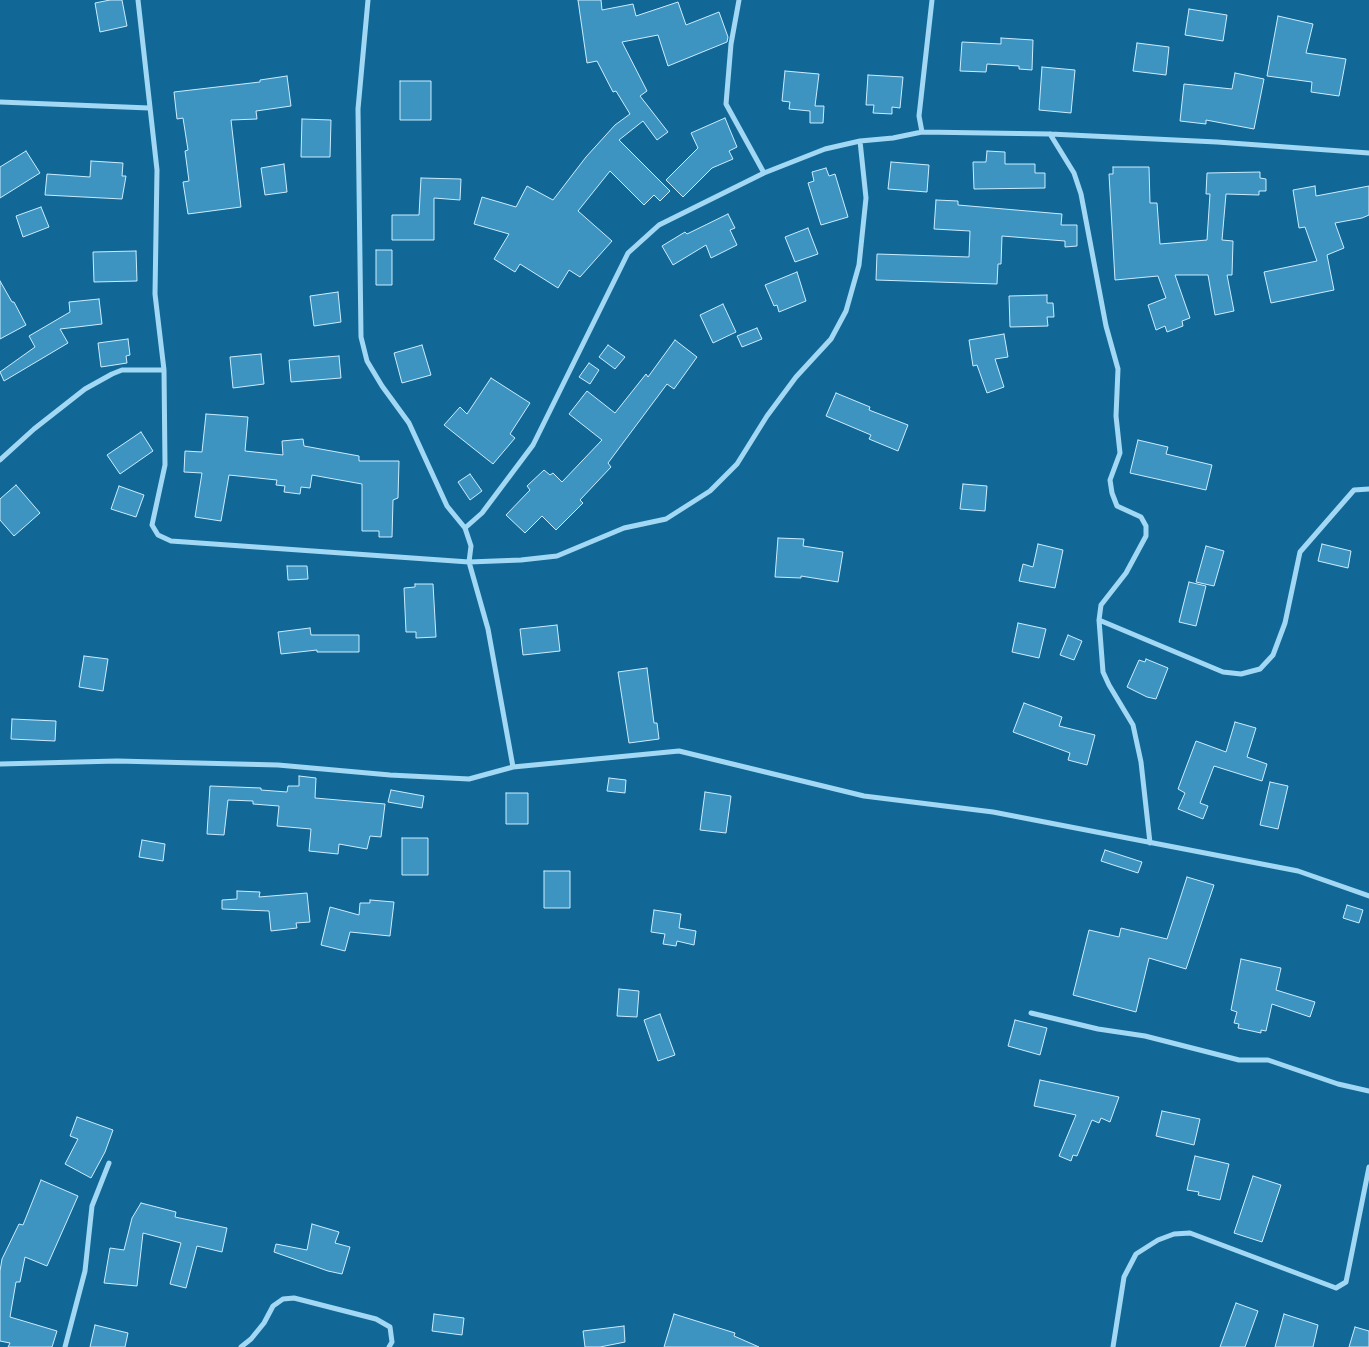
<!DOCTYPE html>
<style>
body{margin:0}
canvas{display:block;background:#116897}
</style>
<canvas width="1369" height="1347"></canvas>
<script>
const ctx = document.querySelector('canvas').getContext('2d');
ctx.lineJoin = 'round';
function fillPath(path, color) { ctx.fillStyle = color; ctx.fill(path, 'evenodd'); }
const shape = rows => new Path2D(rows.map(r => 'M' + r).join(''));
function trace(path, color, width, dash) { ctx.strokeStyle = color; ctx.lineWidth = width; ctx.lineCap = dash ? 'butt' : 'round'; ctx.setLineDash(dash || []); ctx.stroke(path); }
const building = shape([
 [110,0,122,0,127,26,100,32,95,3,110,0],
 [578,0,601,0,602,10,633,4,636,16,678,2,686,25,719,12,728,37,727,42,668,66,658,35,622,42,647,91,640,96,668,132,657,140,643,121,619,140,670,191,660,201,654,195,644,205,610,171,578,211,612,241,580,277,569,270,558,288,520,264,515,272,494,259,509,234,474,224,482,197,516,207,527,186,553,200,586,157,615,125,630,114,616,91,613,92,597,61,587,63,578,0],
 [1189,9,1227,15,1223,41,1185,35,1189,9],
 [1278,16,1313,24,1306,53,1346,59,1339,96,1311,92,1312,82,1267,76,1278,16],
 [1001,38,1033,40,1032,70,1019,69,1019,66,987,64,986,72,960,71,962,42,1001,44,1001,38],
 [1137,43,1169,47,1166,75,1133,71,1137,43],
 [1042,67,1075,70,1071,113,1039,110,1042,67],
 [785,71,819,74,815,106,824,106,823,123,810,123,810,111,789,109,790,102,782,101,785,71],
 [1235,73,1264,79,1254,129,1206,120,1206,124,1180,121,1184,84,1232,89,1235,73],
 [868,75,903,77,900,108,892,107,892,114,873,113,874,105,866,105,868,75],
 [287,76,291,106,256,111,257,119,231,120,241,207,188,214,183,182,189,181,185,151,188,150,183,118,177,119,174,92,260,82,260,80,287,76],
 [400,81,431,81,431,120,400,120,400,81],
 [725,118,737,147,729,151,733,159,712,168,683,197,666,180,698,148,691,133,725,118],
 [302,119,331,120,330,157,301,157,302,119],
 [26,151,40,173,0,198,0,167,26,151],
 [987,151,1005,152,1005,164,1035,164,1035,173,1045,173,1045,188,974,189,973,162,986,162,987,151],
 [91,161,123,163,122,176,126,176,122,199,45,195,47,174,90,177,91,161],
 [891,162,929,165,927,192,888,189,891,162],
 [284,164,287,192,265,195,261,168,284,164],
 [1113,167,1149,167,1150,203,1157,203,1160,244,1207,240,1210,194,1206,194,1207,173,1260,172,1260,178,1266,179,1266,191,1259,191,1259,195,1226,194,1222,240,1233,241,1232,275,1227,275,1234,311,1215,315,1208,275,1175,275,1190,318,1182,321,1183,326,1167,332,1165,326,1156,330,1148,305,1166,298,1158,276,1115,280,1109,174,1113,174,1113,167],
 [826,168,829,176,835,174,848,217,821,225,808,183,814,181,812,172,826,168],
 [421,178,461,179,460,200,434,198,434,240,392,240,392,215,419,215,421,178],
 [1315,186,1316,196,1369,186,1369,215,1362,218,1335,223,1344,248,1327,255,1334,290,1271,303,1264,272,1317,261,1305,227,1299,228,1293,190,1315,186],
 [936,200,958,201,958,205,1062,214,1061,225,1077,225,1077,246,1065,247,1065,241,1002,236,1001,264,998,264,997,284,876,280,877,254,969,257,970,231,934,229,936,200],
 [41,207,49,227,23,237,16,216,41,207],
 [728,214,735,228,730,230,737,245,711,258,706,245,673,265,662,246,685,232,687,234,728,214],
 [808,228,818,254,795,262,785,237,808,228],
 [376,250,392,250,392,285,376,285,376,250],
 [136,251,137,281,94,282,93,252,136,251],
 [797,272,806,301,779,312,777,305,774,306,765,285,797,272],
 [0,281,12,302,14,302,26,325,0,339,0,281],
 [338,292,341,322,314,326,310,296,338,292],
 [1047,295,1047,303,1053,303,1054,317,1047,317,1048,326,1010,327,1009,296,1047,295],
 [99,299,102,324,60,329,68,343,4,381,0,372,35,347,29,336,70,312,69,302,99,299],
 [723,304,736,332,713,343,700,315,723,304],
 [757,328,762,339,742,347,737,336,757,328],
 [1004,334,1008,357,995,359,1004,387,987,393,977,365,973,366,969,340,1004,334],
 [128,339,130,355,126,356,127,363,101,367,98,343,128,339],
 [675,340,697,357,674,389,667,384,608,463,611,467,580,500,583,503,556,530,542,516,525,533,506,515,530,490,527,486,544,470,550,475,553,473,562,482,602,440,569,414,587,391,615,413,646,374,648,377,675,340],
 [422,345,431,375,402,383,394,353,422,345],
 [608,345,625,357,615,369,599,357,608,345],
 [261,354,264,384,233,388,230,357,261,354],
 [339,356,341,378,291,382,289,360,339,356],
 [589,363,599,370,590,384,579,377,589,363],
 [491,378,530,403,510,434,515,438,493,464,444,425,460,407,467,414,491,378],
 [836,393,870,407,869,410,908,425,898,451,869,439,871,435,826,416,836,393],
 [206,414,248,417,245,451,283,455,282,441,303,439,304,446,359,456,359,461,399,461,398,498,393,500,392,537,379,537,379,531,362,531,362,484,312,475,310,488,301,487,300,494,284,492,285,486,276,485,277,480,229,475,221,521,195,517,202,473,184,472,185,451,202,452,206,414],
 [141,432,153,451,120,474,107,455,141,432],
 [1138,440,1168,447,1166,454,1212,465,1206,490,1130,473,1138,440],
 [470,474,482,491,470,500,458,482,470,474],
 [963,484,987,486,985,511,960,509,963,484],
 [16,485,40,513,14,536,0,520,0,499,16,485],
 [119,486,144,495,136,517,111,509,119,486],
 [778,538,804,539,803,546,843,552,838,582,801,576,801,578,775,577,778,538],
 [1038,544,1063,550,1055,588,1019,581,1023,564,1033,567,1038,544],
 [1322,544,1351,551,1348,568,1318,561,1322,544],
 [1206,546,1224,551,1214,586,1196,582,1206,546],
 [287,566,307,566,308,579,288,580,287,566],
 [1189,582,1206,586,1196,626,1179,622,1189,582],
 [415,584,433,584,436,637,416,638,416,632,406,632,404,588,415,587,415,584],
 [1018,623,1046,629,1039,658,1012,652,1018,623],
 [557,625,560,651,523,655,520,629,557,625],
 [310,628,311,635,359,635,359,652,317,652,317,650,281,654,278,632,310,628],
 [1068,635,1082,641,1074,660,1060,655,1068,635],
 [84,656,108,659,103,691,79,687,84,656],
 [1146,659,1168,668,1156,699,1147,697,1127,687,1139,660,1145,662,1146,659],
 [647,668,654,723,657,723,659,739,629,743,618,672,647,668],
 [1024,703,1062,717,1059,726,1095,735,1087,765,1068,760,1070,753,1013,732,1024,703],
 [12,719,56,721,55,741,11,739,12,719],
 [1235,722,1256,728,1247,757,1267,764,1262,781,1214,766,1200,803,1208,806,1203,819,1178,809,1185,793,1178,789,1196,741,1226,752,1235,722],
 [299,776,316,778,315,798,385,804,381,837,370,836,367,849,339,844,338,854,309,851,311,829,277,826,279,806,253,804,253,801,228,800,224,835,207,834,210,786,261,788,261,790,287,792,288,786,299,786,299,776],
 [609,778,626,780,625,793,607,791,609,778],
 [1270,782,1288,786,1278,829,1260,825,1270,782],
 [391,790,424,796,422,808,388,802,391,790],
 [705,792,731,796,726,833,700,830,705,792],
 [506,793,528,793,528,824,506,824,506,793],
 [402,838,428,838,428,875,402,875,402,838],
 [142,840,165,844,163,861,139,857,142,840],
 [1105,850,1142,862,1138,873,1101,861,1105,850],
 [544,871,570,871,570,908,544,908,544,871],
 [1187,877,1214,885,1186,969,1149,958,1136,1012,1073,995,1089,930,1119,937,1121,928,1167,939,1187,877],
 [237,891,260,892,259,897,307,893,310,922,296,923,297,928,271,931,269,911,222,909,222,900,237,899,237,891],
 [370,900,394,902,390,936,350,932,345,951,321,945,330,907,359,915,360,903,370,903,370,900],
 [1347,905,1363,910,1359,923,1343,918,1347,905],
 [654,910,681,914,679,928,696,931,694,945,677,941,676,946,663,944,665,934,651,932,654,910],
 [1241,959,1281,968,1276,990,1315,1002,1310,1017,1272,1004,1266,1031,1261,1030,1261,1033,1238,1028,1239,1024,1234,1023,1237,1012,1231,1010,1241,959],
 [619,989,639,991,637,1017,617,1016,619,989],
 [660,1014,675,1055,658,1061,644,1020,660,1014],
 [1015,1020,1047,1028,1040,1055,1008,1046,1015,1020],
 [1040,1080,1119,1097,1110,1122,1101,1118,1099,1123,1092,1120,1077,1156,1073,1155,1071,1161,1059,1156,1076,1115,1034,1106,1040,1080],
 [1162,1111,1200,1119,1194,1145,1156,1136,1162,1111],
 [77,1117,113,1130,105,1152,91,1178,65,1164,78,1139,70,1136,77,1117],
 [1195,1156,1229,1164,1220,1200,1198,1195,1199,1192,1187,1190,1195,1156],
 [1253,1176,1281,1185,1262,1242,1234,1233,1253,1176],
 [41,1180,78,1196,47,1266,25,1257,20,1282,16,1282,10,1317,57,1331,52,1347,8,1347,10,1343,0,1341,0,1271,2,1259,19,1224,23,1225,41,1180],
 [141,1203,176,1212,175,1217,227,1228,222,1252,197,1246,186,1288,170,1284,181,1243,143,1233,137,1286,104,1283,110,1248,124,1250,132,1218,141,1203],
 [312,1224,339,1232,335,1243,350,1247,342,1274,328,1271,274,1252,276,1244,307,1250,312,1224],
 [1236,1303,1258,1311,1245,1347,1220,1347,1236,1303],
 [434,1314,464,1318,462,1335,432,1331,434,1314],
 [674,1314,735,1333,734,1336,759,1347,664,1347,674,1314],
 [1284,1314,1318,1325,1313,1347,1275,1347,1284,1314],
 [95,1325,128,1333,125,1347,90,1347,95,1325],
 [624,1326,625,1342,600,1347,585,1347,583,1331,624,1326],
 [1355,1327,1369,1331,1369,1347,1349,1347,1355,1327]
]);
fillPath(building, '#3e94c1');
trace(building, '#caecfe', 1);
trace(shape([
 [138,0,157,170,155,294,164,370,165,465,152,525,158,535,171,541,469,562,521,560,557,556,624,528,666,519,710,491,737,464,767,416,796,377,831,339,846,311,859,265,866,198,860,141],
 [368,0,358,109,361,337,367,361,382,386,409,423,447,506,465,528,471,546,469,562,488,629,513,767],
 [739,0,731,44,726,104,764,173],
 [0,102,149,108],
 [922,132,919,116,932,0],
 [1050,134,1074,173,1081,194,1106,326,1118,369,1116,416,1120,453,1110,480,1112,493,1117,506,1141,517,1146,526,1146,536,1126,573,1101,605,1099,620,1103,672,1109,685,1133,725,1141,762,1150,843],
 [0,460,34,429,85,389,112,374,122,370,164,370],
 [465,528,482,513,533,445,628,253,659,225,764,173,825,149,860,141,893,138,922,132,1050,134,1217,142,1369,153],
 [1099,620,1223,672,1241,674,1260,669,1273,655,1285,623,1300,552,1354,490,1369,489],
 [0,764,117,761,278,765,390,775,469,779,513,767,679,751,864,796,993,812,1298,871,1369,896],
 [1031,1013,1098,1029,1145,1036,1239,1060,1268,1060,1338,1084,1369,1091],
 [65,1347,85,1271,92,1206,109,1163],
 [241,1347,251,1339,264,1323,273,1306,283,1299,294,1298,376,1319,390,1327,392,1342,389,1347],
 [1113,1347,1124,1277,1136,1254,1158,1240,1174,1234,1190,1233,1336,1288,1346,1282,1369,1167]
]), '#a2d8f4', 5);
</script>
